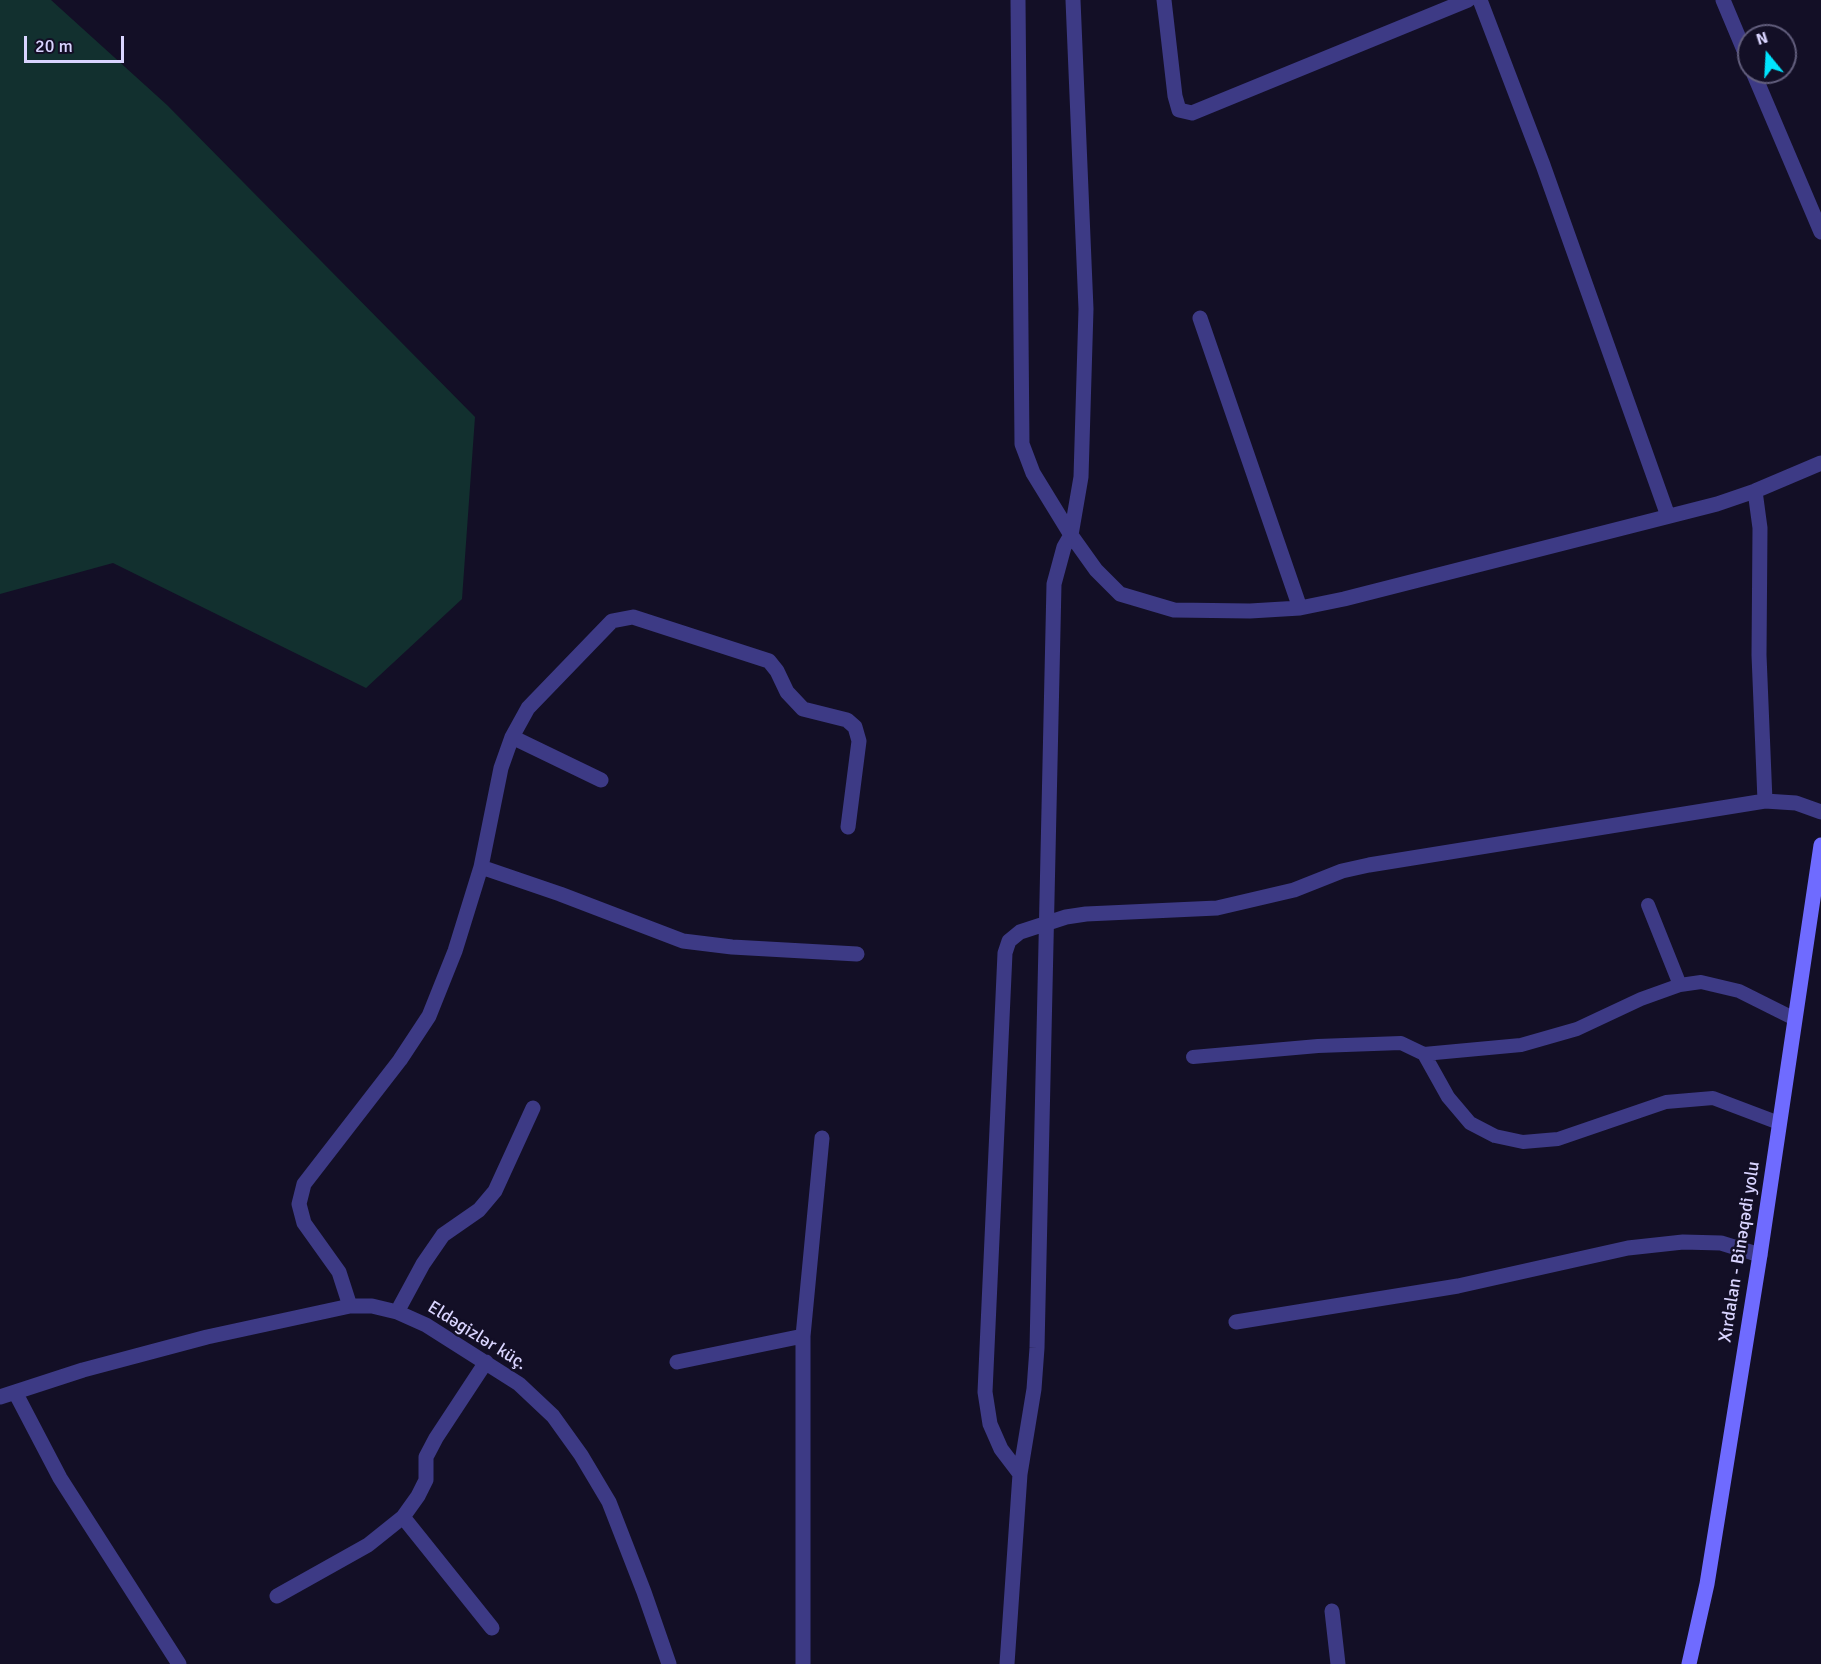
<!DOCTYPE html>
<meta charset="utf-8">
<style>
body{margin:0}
#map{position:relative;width:1821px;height:1664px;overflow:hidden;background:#130f26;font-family:Signika,sans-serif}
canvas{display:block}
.north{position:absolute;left:1737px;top:24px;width:60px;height:60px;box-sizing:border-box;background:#130f26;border:2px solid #625e7d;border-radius:50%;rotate:342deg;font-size:16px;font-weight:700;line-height:24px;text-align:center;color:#d9d4ff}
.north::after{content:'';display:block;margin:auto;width:21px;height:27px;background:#00e5ff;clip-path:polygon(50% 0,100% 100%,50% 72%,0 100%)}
.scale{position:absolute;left:24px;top:36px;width:100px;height:27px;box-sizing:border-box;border:3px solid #d9d4ff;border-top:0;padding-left:8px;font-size:18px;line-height:21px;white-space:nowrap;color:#d9d4ff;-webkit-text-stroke:4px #130f26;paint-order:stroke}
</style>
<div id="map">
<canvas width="1821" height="1664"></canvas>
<div class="north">N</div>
<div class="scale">20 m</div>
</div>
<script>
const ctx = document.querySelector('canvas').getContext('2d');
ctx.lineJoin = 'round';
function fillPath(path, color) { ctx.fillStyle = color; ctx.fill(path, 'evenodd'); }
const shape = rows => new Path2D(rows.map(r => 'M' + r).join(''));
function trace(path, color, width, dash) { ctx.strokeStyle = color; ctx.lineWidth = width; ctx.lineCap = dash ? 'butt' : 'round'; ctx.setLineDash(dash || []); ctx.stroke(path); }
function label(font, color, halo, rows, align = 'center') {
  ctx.font = font + ' Signika,sans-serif'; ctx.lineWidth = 5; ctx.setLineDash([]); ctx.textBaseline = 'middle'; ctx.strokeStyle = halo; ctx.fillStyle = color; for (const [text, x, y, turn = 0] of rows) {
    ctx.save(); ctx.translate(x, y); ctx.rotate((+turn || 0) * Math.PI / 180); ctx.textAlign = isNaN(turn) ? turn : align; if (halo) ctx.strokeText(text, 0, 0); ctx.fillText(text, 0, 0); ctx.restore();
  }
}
fillPath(shape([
 [0,0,51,0,167,105,475,417,462,599,366,688,113,563,0,594]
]), '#12302f');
trace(shape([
 [1648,905,1680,985],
 [1424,1054,1521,1045,1577,1029,1641,999,1680,985,1701,982,1739,991,1795,1019],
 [1193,1057,1318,1046,1401,1043,1424,1054,1448,1097,1470,1123,1495,1136,1523,1142,1558,1139,1666,1102,1713,1098,1779,1123]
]), '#3d3a85', 14);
trace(shape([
 [1018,0,1022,444,1033,473,1071,535,1096,570,1120,594,1174,610,1250,611,1300,608,1344,599,1717,504,1755,491,1821,463],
 [1164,0,1175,96,1179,110,1192,113,1468,0],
 [1480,0,1543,165,1668,516],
 [1723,0,1749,62],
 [1753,72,1821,232],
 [1200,318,1300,608],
 [1755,491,1760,528,1759,655,1765,801],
 [512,737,601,780],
 [481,867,560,894,683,941,732,947,857,954],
 [350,1306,339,1272,304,1223,299,1204,304,1184,400,1060,429,1016,455,951,481,867,501,768,512,737,528,708,612,621,633,617,769,661,777,671,787,692,803,709,847,720,855,727,859,741,848,827],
 [397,1312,423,1264,443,1235,479,1210,495,1191,533,1108],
 [1236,1322,1458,1286,1628,1248,1683,1242,1721,1243,1760,1255],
 [677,1362,803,1336],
 [15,1392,60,1478,179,1664],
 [0,1397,83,1370,207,1337,350,1306,372,1306,397,1312,426,1325,519,1384,553,1416,581,1455,609,1502,644,1592,669,1664],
 [1020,1474,1001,1449,990,1424,985,1392,1005,953,1009,941,1020,932,1066,917,1086,914,1217,908,1294,890,1342,871,1369,865,1765,801,1796,803,1821,812],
 [403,1517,492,1628],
 [277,1596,368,1545,403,1517,418,1496,426,1480,426,1457,436,1438,486,1362],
 [1332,1611,1338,1664],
 [803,1664,803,1336,822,1138],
 [1007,1664,1020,1474,1034,1389,1037,1348,1054,584,1064,547,1071,535,1081,477,1086,309,1073,0]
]), '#3d3a85', 15);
trace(shape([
 [1689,1664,1707,1584,1760,1255,1821,845]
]), '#6f6bff', 15);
label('18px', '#d9d4ff', '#130f26', [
 ["Xırdalan - Binəqədi yolu",1740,1252,-81],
 ["Eldəgizlər küç.",477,1336,32]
]);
</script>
